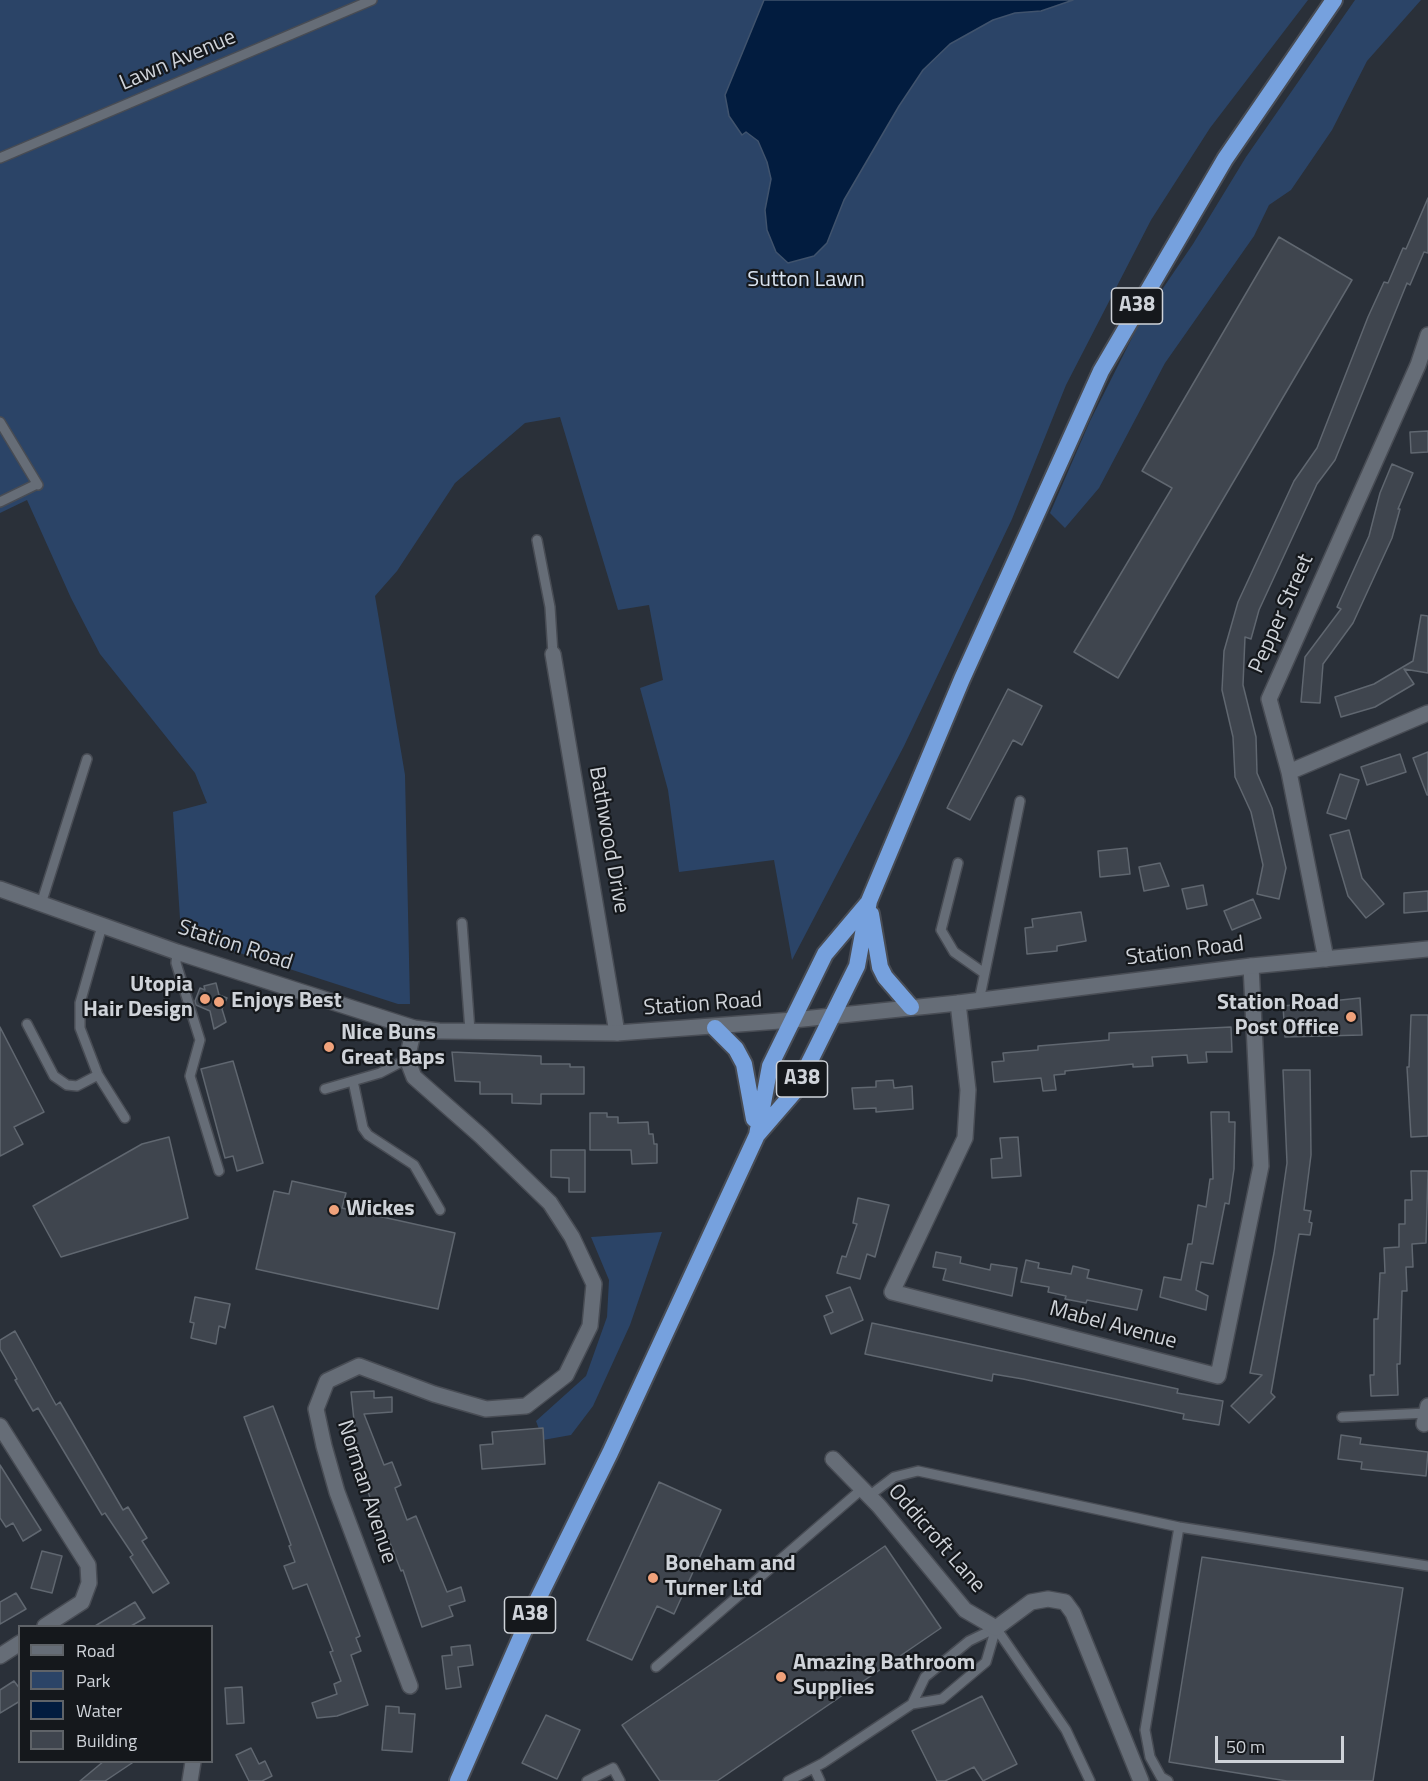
<!DOCTYPE html>
<style>
body{margin:0}
#map{position:relative;width:1428px;height:1781px;overflow:hidden;background:#2a3039;font-family:"Titillium Web",sans-serif}
canvas{display:block}
.legend{position:absolute;left:18px;top:1625px;width:195px;height:138px;box-sizing:border-box;background:#15181c;border:2px solid #5f6368;margin:0;padding:8px 10px;list-style:none;font-size:18px;color:#cfd3d9}
.legend li{display:flex;align-items:center;gap:12px;height:30px}
.legend b{width:30px;border:2px solid #5f6368}
.scale{position:absolute;left:1215px;top:1736px;width:129px;height:27px;box-sizing:border-box;border:3px solid #cfd3d9;border-top:0;padding-left:8px;font-size:18px;line-height:21px;white-space:nowrap;color:#cfd3d9;-webkit-text-stroke:4px #15181c;paint-order:stroke}
</style>
<div id="map">
<canvas width="1428" height="1781"></canvas>
<ul class="legend">
<li><b style="height:8px;background:#666d77"></b>Road</li>
<li><b style="height:16px;background:#2b4467"></b>Park</li>
<li><b style="height:16px;background:#021c3f"></b>Water</li>
<li><b style="height:16px;background:#3f454e"></b>Building</li>
</ul>
<div class="scale">50 m</div>
</div>
<script>
const ctx = document.querySelector('canvas').getContext('2d');
ctx.lineJoin = 'round';
function fillPath(path, color) { ctx.fillStyle = color; ctx.fill(path, 'evenodd'); }
const shape = rows => new Path2D(rows.map(r => 'M' + r).join(''));
function trace(path, color, width, dash) { ctx.strokeStyle = color; ctx.lineWidth = width; ctx.lineCap = dash ? 'butt' : 'round'; ctx.setLineDash(dash || []); ctx.stroke(path); }
function label(font, color, halo, rows, align = 'center') {
  ctx.font = font + ' "Titillium Web",sans-serif'; ctx.lineWidth = 4.5; ctx.setLineDash([]); ctx.textBaseline = 'middle'; ctx.strokeStyle = halo; ctx.fillStyle = color; for (const [text, x, y, turn = 0] of rows) {
    ctx.save(); ctx.translate(x, y); ctx.rotate((+turn || 0) * Math.PI / 180); ctx.textAlign = isNaN(turn) ? turn : align; if (halo) ctx.strokeText(text, 0, 0); ctx.fillText(text, 0, 0); ctx.restore();
  }
}
fillPath(shape([
 [0,0,1308,0,1210,128,1151,220,1066,385,1012,519,904,746,792,960,774,860,679,872,668,790,640,688,663,680,649,605,618,610,560,417,525,423,455,483,397,571,375,596,405,775,410,1004,398,1004,181,934,173,812,207,803,195,773,100,654,71,598,27,500,0,513],
 [1355,0,1421,0,1367,61,1332,130,1291,190,1269,205,1254,236,1165,363,1099,488,1065,528,1050,513,1090,421,1140,322,1193,244,1246,157],
 [662,1232,630,1325,593,1406,571,1435,543,1440,536,1421,586,1376,607,1317,609,1280,591,1237]
]), '#2b4467');
const water = shape([
 [764,0,1073,0,1041,11,1015,13,993,20,950,44,923,70,899,106,844,200,827,243,814,256,788,263,776,252,767,230,765,210,771,179,767,162,758,141,746,132,742,135,729,116,725,95,764,0]
]);
fillPath(water, '#021c3f');
trace(water, '#40536d', 1.5);
const building = shape([
 [1428,198,1428,253,1424,252,1410,285,1407,283,1335,460,1317,484,1259,610,1251,639,1245,637,1243,685,1256,737,1257,773,1272,808,1286,868,1279,899,1257,894,1263,865,1251,812,1235,777,1233,737,1222,690,1224,651,1238,602,1294,481,1317,448,1368,317,1384,282,1388,283,1403,248,1406,249,1428,198],
 [1279,237,1352,280,1118,678,1074,652,1172,488,1142,471,1279,237],
 [1428,431,1428,452,1411,453,1410,432,1428,431],
 [1392,464,1413,473,1398,509,1400,509,1392,538,1353,623,1323,664,1320,703,1301,702,1305,657,1341,609,1337,607,1369,536,1380,493,1392,464],
 [1421,615,1428,616,1428,673,1404,669,1414,684,1375,707,1341,717,1335,697,1374,684,1413,661,1421,615],
 [1008,689,1042,706,1022,745,1013,740,970,820,947,808,1008,689],
 [1428,752,1428,795,1427,795,1413,758,1428,752],
 [1400,754,1406,772,1367,785,1361,767,1400,754],
 [1340,774,1359,780,1346,819,1327,813,1340,774],
 [1349,830,1362,878,1384,904,1366,918,1348,896,1330,835,1349,830],
 [1127,848,1130,874,1100,877,1098,851,1127,848],
 [1160,863,1169,886,1144,891,1139,867,1160,863],
 [1203,885,1207,905,1187,909,1182,889,1203,885],
 [1428,891,1428,911,1404,913,1404,893,1428,891],
 [1253,899,1261,918,1232,930,1224,911,1253,899],
 [1081,912,1086,941,1057,946,1057,951,1027,954,1025,928,1033,927,1032,919,1081,912],
 [216,983,219,995,227,998,222,1009,226,1022,214,1029,210,1011,196,1005,195,1001,200,988,205,990,204,986,216,983],
 [1360,998,1362,1035,1285,1037,1283,1006,1360,998],
 [1411,1015,1428,1015,1428,1136,1411,1137,1407,1067,1409,1067,1411,1015],
 [0,1027,44,1112,14,1127,23,1144,0,1156,0,1027],
 [1231,1027,1232,1052,1206,1052,1207,1062,1188,1063,1187,1055,1152,1057,1153,1066,1133,1067,1133,1064,1065,1071,1065,1074,1054,1075,1056,1090,1043,1091,1041,1078,994,1082,992,1062,1004,1061,1003,1053,1038,1050,1038,1046,1109,1040,1109,1033,1231,1027],
 [452,1052,541,1056,541,1064,570,1064,570,1067,584,1067,584,1094,541,1094,541,1104,512,1103,512,1094,480,1094,480,1082,455,1081,452,1052],
 [233,1061,263,1163,237,1171,233,1156,225,1158,201,1069,233,1061],
 [1283,1070,1310,1070,1311,1155,1304,1210,1311,1211,1309,1222,1312,1223,1310,1235,1299,1234,1271,1393,1275,1397,1249,1423,1231,1406,1262,1375,1250,1373,1274,1253,1287,1163,1283,1070],
 [893,1080,894,1088,912,1086,913,1109,876,1112,876,1108,854,1109,852,1088,876,1087,876,1081,893,1080],
 [1211,1112,1229,1112,1229,1122,1235,1122,1234,1169,1229,1204,1225,1203,1213,1264,1201,1262,1196,1290,1208,1296,1206,1310,1160,1297,1164,1277,1181,1280,1188,1244,1192,1244,1198,1205,1206,1207,1210,1179,1213,1179,1211,1112],
 [590,1113,607,1113,607,1117,618,1117,618,1123,648,1122,649,1134,653,1134,654,1144,657,1144,657,1163,632,1164,631,1150,590,1150,590,1113],
 [169,1137,188,1218,61,1257,33,1206,142,1144,169,1137],
 [1018,1137,1021,1176,992,1178,991,1159,1002,1158,1000,1138,1018,1137],
 [551,1150,585,1150,585,1192,569,1192,569,1178,551,1177,551,1150],
 [1411,1171,1428,1171,1426,1243,1412,1244,1413,1267,1406,1267,1407,1291,1402,1291,1400,1364,1397,1364,1398,1395,1371,1396,1370,1375,1374,1375,1374,1319,1378,1319,1380,1273,1385,1273,1384,1248,1399,1247,1399,1224,1405,1224,1405,1200,1412,1200,1411,1171],
 [292,1181,346,1193,342,1208,455,1233,438,1309,256,1269,274,1191,289,1194,292,1181],
 [858,1198,889,1205,875,1257,867,1254,860,1279,837,1273,842,1256,846,1257,857,1224,853,1223,858,1198],
 [936,1252,961,1257,960,1263,990,1270,991,1264,1017,1268,1012,1296,943,1280,946,1269,933,1267,936,1252],
 [1026,1260,1039,1263,1038,1268,1071,1274,1073,1266,1089,1270,1087,1278,1142,1290,1137,1310,1087,1300,1086,1303,1065,1299,1066,1296,1048,1292,1049,1287,1021,1282,1026,1260],
 [850,1287,863,1320,831,1334,824,1316,833,1312,826,1296,850,1287],
 [195,1297,230,1304,225,1328,219,1326,216,1344,191,1338,194,1323,190,1322,195,1297],
 [872,1323,1178,1389,1177,1393,1223,1401,1219,1425,1183,1419,1184,1414,1023,1379,993,1374,992,1381,865,1354,872,1323],
 [15,1331,56,1405,60,1402,123,1510,128,1507,147,1538,142,1541,169,1583,153,1593,130,1557,133,1555,105,1513,102,1515,38,1408,33,1411,15,1380,17,1379,0,1349,0,1340,15,1331],
 [374,1391,374,1398,392,1397,392,1412,364,1414,384,1465,392,1462,401,1485,395,1488,407,1520,416,1516,447,1592,461,1587,465,1601,449,1606,453,1616,422,1627,403,1570,401,1571,384,1527,381,1528,347,1433,355,1430,351,1392,374,1391],
 [273,1406,360,1636,356,1638,361,1651,351,1655,368,1705,337,1716,317,1718,312,1703,337,1694,334,1684,341,1681,330,1652,333,1651,307,1584,293,1589,284,1566,295,1562,289,1546,291,1545,244,1417,273,1406],
 [543,1428,545,1464,482,1469,480,1445,493,1444,492,1432,543,1428],
 [1341,1435,1361,1438,1360,1444,1428,1452,1426,1476,1361,1469,1362,1462,1338,1459,1341,1435],
 [0,1465,41,1530,23,1541,13,1523,6,1527,0,1518,0,1465],
 [659,1482,721,1510,674,1614,657,1606,632,1660,587,1640,659,1482],
 [885,1546,941,1628,717,1781,660,1781,622,1725,885,1546],
 [42,1551,62,1556,52,1593,31,1588,42,1551],
 [1202,1557,1403,1588,1373,1781,1287,1781,1169,1762,1202,1557],
 [16,1593,26,1609,0,1624,0,1602,16,1593],
 [135,1602,145,1618,131,1626,95,1626,135,1602],
 [470,1645,473,1665,458,1667,461,1687,446,1689,442,1656,452,1655,451,1647,470,1645],
 [14,1681,20,1689,20,1701,0,1713,0,1690,14,1681],
 [242,1687,244,1723,227,1724,225,1688,242,1687],
 [982,1696,1017,1764,983,1781,974,1767,945,1781,937,1781,912,1731,982,1696],
 [386,1706,399,1707,399,1713,415,1714,412,1752,382,1750,386,1706],
 [546,1715,580,1730,557,1779,522,1763,546,1715],
 [251,1748,259,1764,265,1761,272,1776,262,1781,249,1781,236,1755,251,1748],
 [104,1761,135,1761,105,1781,80,1781,104,1761]
]);
fillPath(building, '#3f454e');
trace(building, '#606770', 1.5);
const service = shape([
 [0,158,372,0],
 [0,422,38,485],
 [0,502,37,484],
 [537,540,550,607,553,654],
 [958,863,941,930,954,952,984,973],
 [41,904,87,759],
 [462,923,470,1031],
 [102,926,80,1003,80,1028,98,1075,125,1118],
 [177,952,176,963,200,1040,190,1076,219,1171],
 [979,1001,1020,801],
 [27,1024,54,1076,67,1085,77,1086,98,1075],
 [353,1081,363,1128,368,1135,414,1165,440,1210],
 [325,1089,380,1073,407,1059],
 [1342,1417,1427,1413],
 [869,1496,894,1477,918,1471,1179,1527,1428,1566],
 [996,1628,1066,1730,1090,1781],
 [656,1667,862,1489],
 [912,1704,925,1677,969,1641,996,1628],
 [814,1768,820,1781],
 [587,1781,613,1768,620,1781],
 [788,1781,823,1763,912,1704,942,1699,986,1662,996,1628],
 [1168,1781,1161,1777,1150,1757,1145,1730,1179,1527]
]);
const minor = shape([
 [553,654,617,1033],
 [1289,772,1428,713],
 [1326,959,1289,772,1269,699,1418,365,1428,335],
 [958,1003,968,1090,965,1138,892,1292,1218,1376,1261,1166,1251,966],
 [1424,1424,1428,1406],
 [0,1426,88,1565,89,1583,82,1602,45,1626],
 [833,1459,879,1506,965,1610,996,1628,1031,1602,1048,1599,1065,1602,1073,1613,1141,1781],
 [0,1656,20,1643],
 [410,1686,337,1492,324,1446,316,1409,327,1381,359,1366,434,1394,486,1409,526,1406,566,1375,590,1326,594,1284,572,1237,550,1203,481,1136,414,1077,407,1059,414,1028],
 [190,1781,193,1762]
]);
const tertiary = shape([
 [0,889,177,952,414,1028,439,1031,617,1033,793,1020]
]);
const secondary = shape([
 [793,1020,958,1003,1251,966,1428,949]
]);
const trunk = shape([
 [871,914,880,967,885,977,911,1007],
 [715,1028,736,1049,744,1064,754,1119],
 [757,1135,795,1091,857,966,869,901,962,679,1101,371,1225,159,1334,0],
 [458,1781,535,1605,610,1453,757,1135,770,1066,825,954,868,903]
]);
trace(service, '#484c54', 12);
trace(minor, '#484c54', 18);
trace(tertiary, '#484c54', 18);
trace(secondary, '#484c54', 18);
trace(trunk, '#484c54', 20);
trace(service, '#666d77', 9);
trace(minor, '#666d77', 15);
trace(tertiary, '#666d77', 15);
trace(secondary, '#666d77', 15);
trace(trunk, '#76a1de', 16);
for (const [x, y, r, color] of [
 [205,999,6,"#f0a27b"],
 [219,1002,6,"#f0a27b"],
 [1351,1017,6,"#f0a27b"],
 [329,1047,6,"#f0a27b"],
 [334,1210,6,"#f0a27b"],
 [653,1578,6,"#f0a27b"],
 [781,1677,6,"#f0a27b"]
]) { const dot = new Path2D(); dot.arc(x, y, r, 0, 2 * Math.PI); ctx.fillStyle = color; ctx.fill(dot); trace(dot, '#15181c', 2); }
for (const [x, y, w] of [
 [1137,306,51],
 [802,1079,51],
 [530,1615,51]
]) { const box = new Path2D(); box.roundRect(x - w / 2, y - 18, w, 36, 4.5); ctx.fillStyle = '#15181c'; ctx.fill(box); trace(box, '#cfd3d9', 1.5); }
label('bold 21px', '#cfd3d9', null, [
 ["A38",1137,306],
 ["A38",802,1079],
 ["A38",530,1615]
]);
label('22px', '#cfd3d9', '#15181c', [
 ["Lawn Avenue",178,61,-23],
 ["Pepper Street",1282,614,-66],
 ["Bathwood Drive",608,840,80],
 ["Station Road",235,946,18],
 ["Station Road",1185,952,-7],
 ["Station Road",703,1005,-4],
 ["Mabel Avenue",1113,1326,15],
 ["Norman Avenue",366,1492,72],
 ["Oddicroft Lane",936,1539,49]
]);
label('22px', '#dae4f1', '#15181c', [
 ["Sutton Lawn",806,281]
]);
label('bold 22px', '#cfd3d9', '#15181c', [
 ["Utopia",193,986,"right"],
 ["Hair Design",193,1011,"right"],
 ["Enjoys Best",231,1002],
 ["Station Road",1339,1004,"right"],
 ["Post Office",1339,1029,"right"],
 ["Nice Buns",341,1034],
 ["Great Baps",341,1059],
 ["Wickes",346,1210],
 ["Boneham and",665,1565],
 ["Turner Ltd",665,1590],
 ["Amazing Bathroom",793,1664],
 ["Supplies",793,1689]
], 'left');
</script>
